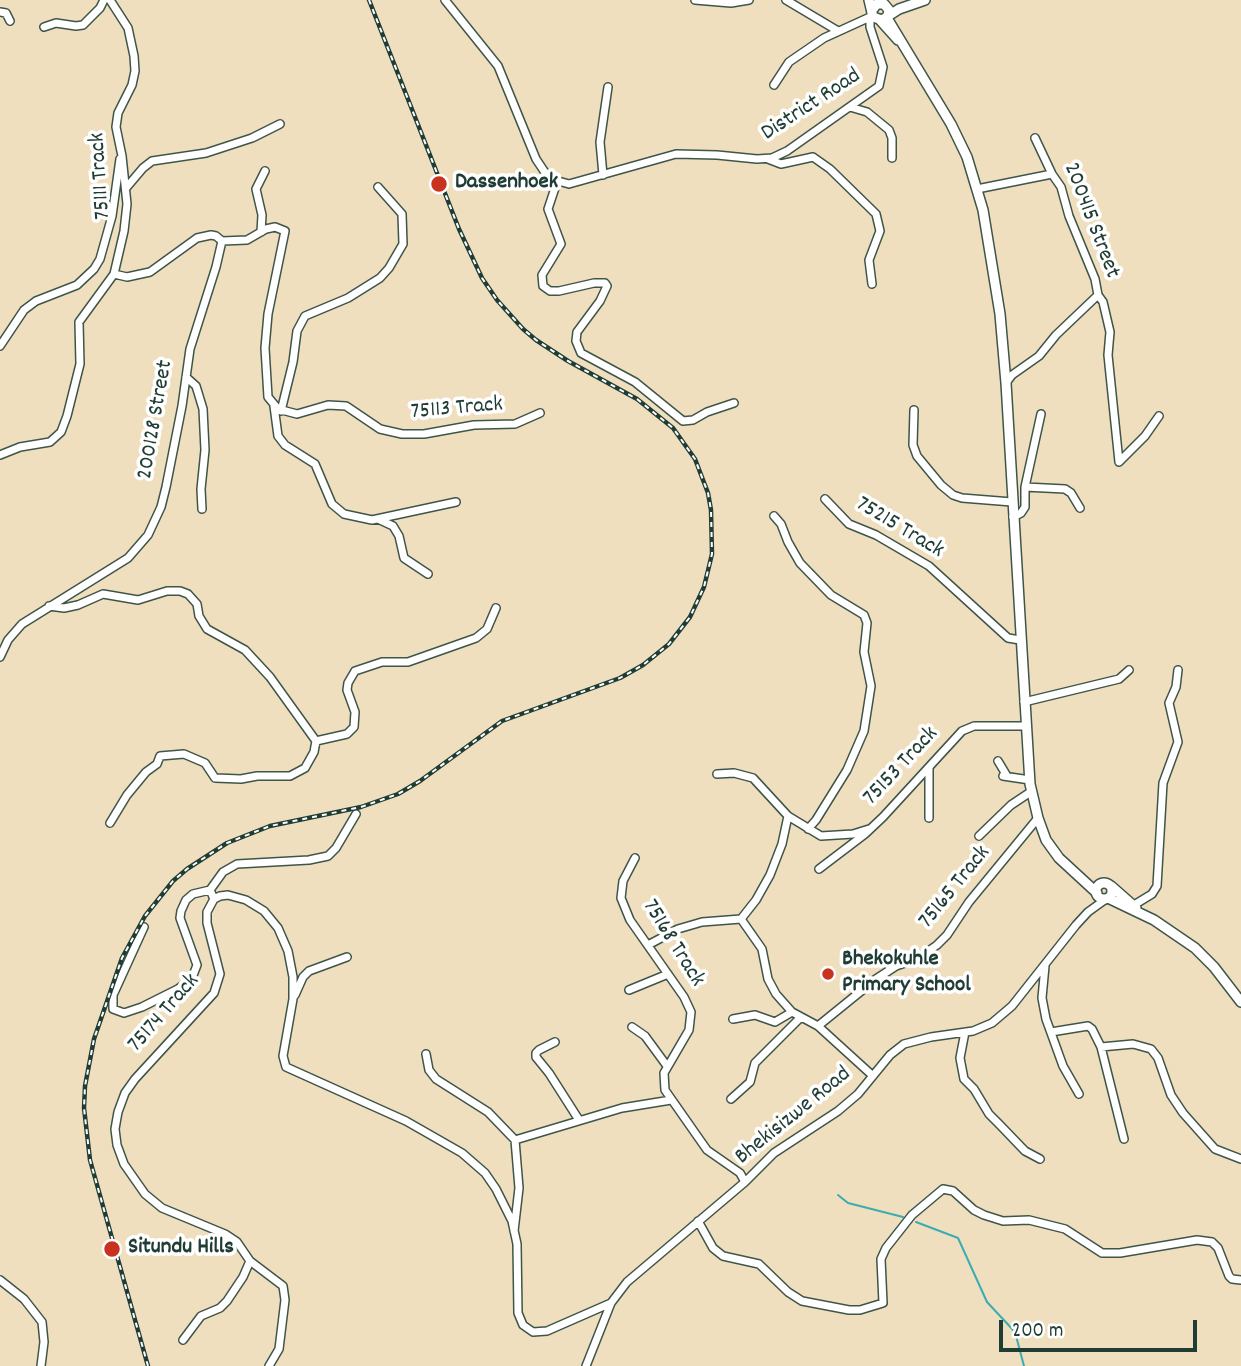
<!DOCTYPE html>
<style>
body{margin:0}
#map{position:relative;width:1241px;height:1366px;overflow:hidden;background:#f0dfbe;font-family:Dekko,sans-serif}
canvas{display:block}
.scale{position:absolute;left:999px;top:1320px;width:198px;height:32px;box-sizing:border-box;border:4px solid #1f3d34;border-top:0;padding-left:9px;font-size:21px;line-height:24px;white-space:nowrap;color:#1f3d34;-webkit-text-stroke:5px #fff;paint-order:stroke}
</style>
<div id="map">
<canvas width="1241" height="1366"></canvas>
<div class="scale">200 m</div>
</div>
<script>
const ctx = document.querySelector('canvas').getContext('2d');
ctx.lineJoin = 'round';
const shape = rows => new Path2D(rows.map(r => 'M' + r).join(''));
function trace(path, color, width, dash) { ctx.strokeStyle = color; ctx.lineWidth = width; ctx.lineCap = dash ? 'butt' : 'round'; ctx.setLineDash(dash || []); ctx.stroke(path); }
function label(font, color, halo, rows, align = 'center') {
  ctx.font = font + ' Dekko,sans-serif'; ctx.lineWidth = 7; ctx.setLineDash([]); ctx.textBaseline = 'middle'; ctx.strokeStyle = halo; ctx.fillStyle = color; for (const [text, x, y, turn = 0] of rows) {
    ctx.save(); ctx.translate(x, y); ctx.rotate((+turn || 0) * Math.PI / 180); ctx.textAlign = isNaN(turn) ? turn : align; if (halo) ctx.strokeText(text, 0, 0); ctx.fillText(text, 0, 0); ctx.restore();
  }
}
trace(shape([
 [838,1195,848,1203,903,1217],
 [916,1222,958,1238,987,1302,1015,1332,1024,1366]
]), '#3aacb2', 2);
const minor = shape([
 [445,0,498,66,536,159,544,171,551,179,569,184,676,154,717,155,757,159,772,158,787,151,879,86,883,67,870,27,870,17,872,13],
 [695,0,731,3,749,0],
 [786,0,838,31],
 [0,12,6,13,10,21],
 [44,27,56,23,76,26,83,25,100,8,104,0],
 [774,85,789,62,824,38,870,17],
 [850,107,867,112,889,130,892,138,892,158],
 [768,159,781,164,813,157,830,169,876,214,880,231,869,260,872,284],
 [603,175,600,142,608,87],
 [557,182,548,209,561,244,542,275,543,286,550,291,559,291,594,283,605,283,607,286,600,301,577,332,576,341,581,353,635,382,683,421,693,420,707,412,734,403],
 [126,188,143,168,152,161,206,153,252,138,280,124],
 [977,189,1052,174],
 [261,232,262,215,256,189,265,171],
 [222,241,247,240,266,229,275,227,285,231,268,314,265,348,268,397,278,409,297,414,328,405,346,406,380,429,402,434,424,434,474,425,515,424,540,413],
 [1098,295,1103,302,1110,332,1108,355,1119,462,1145,436,1159,416],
 [0,346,24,310,36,301,77,285,94,269,100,259,112,216,120,159],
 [186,377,196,386,203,409,205,450,201,489,202,509],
 [1006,383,1012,375,1039,356,1056,335,1098,295,1095,279,1069,216,1061,187,1052,174,1035,138],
 [274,406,278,436,285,445,315,464,332,504,344,514,372,520,456,502],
 [914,410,913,445,917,456,941,485,953,495,962,498,1012,502],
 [281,411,293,362,297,331,305,316,348,298,380,278,389,268,403,244,402,214,378,187],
 [0,455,20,447,50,442,61,432,67,416,80,364,79,322,114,274,124,231,127,204,122,156,116,127,118,113,132,85,135,71,134,56,128,28,110,0],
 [1025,487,1065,489,1071,493,1080,508],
 [825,499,849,524,876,535,929,566,1008,638,1020,640],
 [774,516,781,524,788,542,800,563,831,595,864,615,867,623,864,652,871,686,864,731,847,770,816,820,808,829],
 [1013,517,1021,513,1025,507,1025,487,1041,414],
 [378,519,393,526,399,536,404,558,428,574],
 [49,606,64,608,78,605,103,594,138,600,167,591,180,591,188,594,197,604,199,616,207,629,245,650,270,677,316,741,314,752,305,768,290,776,257,776,241,779,215,778,205,763,184,754,160,756,157,764,146,772,127,795,110,823],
 [0,657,8,640,22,624,128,558,148,535,161,507,166,487,182,406,190,349,216,267,222,241,216,236,211,235,197,238,150,272,127,277,114,274],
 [1024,702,1119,679,1129,670],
 [316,741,347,734,354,727,355,712,347,690,348,683,355,671,382,662,408,662,476,638,487,629,496,608],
 [998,761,1007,776],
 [717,774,734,773,753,778,788,816,821,836,853,834,869,829],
 [1003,776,1030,780],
 [929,818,929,768],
 [979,836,1011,805,1032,791],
 [635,858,623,881,621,898,630,920,684,997,691,1012,689,1030,664,1073,665,1090,707,1150,740,1173,745,1182],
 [819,869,865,834,883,817,962,731,974,726,1026,726],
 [210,890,223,872,237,864,309,860,328,856,336,848,356,814],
 [1134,905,1152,894,1157,886,1163,783,1178,742,1169,703,1176,687,1178,670],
 [741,919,762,949,768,979,776,994,792,1012,818,1026,873,1076],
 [144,927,113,995,113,1009,124,1013,142,1007,178,989,192,978,197,965,180,918,181,911,186,900,193,894,210,890,214,899],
 [648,945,678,929,702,922,741,919,756,900,770,875,782,844,788,816],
 [1045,966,1042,998,1046,1019,1063,1066,1079,1094],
 [629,990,668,974],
 [295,995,303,977,309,971,347,957],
 [733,1019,755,1015,775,1022,792,1012],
 [818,1026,876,979,896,966,917,959,937,945,947,935,969,902,1038,818],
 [632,1027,645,1036,667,1066],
 [965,1032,960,1058,964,1079,974,1089,989,1114,1000,1125,1025,1151,1040,1159],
 [1051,1032,1088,1026,1092,1029,1101,1047,1133,1044,1151,1049,1158,1058,1171,1095,1183,1113,1215,1149,1241,1159],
 [555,1042,539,1050,536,1053,536,1057,549,1073,579,1120],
 [1101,1047,1124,1139],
 [426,1054,429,1070,436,1079,488,1112,515,1140,519,1188,514,1231],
 [731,1099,750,1082,755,1063,800,1018],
 [515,1140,622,1108,671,1100],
 [698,1221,713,1248,723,1256,759,1264,788,1292,802,1301,849,1310,860,1310,883,1303,881,1259,886,1248,912,1215,943,1189,953,1191,974,1210,984,1215,1003,1221,1029,1220,1065,1229,1102,1253,1120,1253,1197,1240,1212,1242,1218,1248,1229,1276,1232,1279,1241,1280],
 [0,1280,24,1299,42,1322,44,1342,41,1366],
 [183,1340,201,1316,220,1308,227,1301,243,1277,250,1261],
 [269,1366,279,1349,285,1300,283,1286,250,1261,237,1242,225,1234,162,1208,145,1194,124,1164,117,1145,115,1129,118,1112,125,1093,135,1079,214,993,220,974,207,923,207,912,214,899,220,896,228,895,246,900,264,911,278,928,288,951,293,977,293,999,283,1056,286,1067,406,1121,462,1153,485,1173,496,1189,512,1221,517,1244,518,1313,523,1325,533,1332,547,1331,611,1303],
 [586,1366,611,1303,627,1282,745,1182,774,1153,838,1111,858,1094,890,1055,904,1044,931,1037,973,1031,992,1023,1012,1006,1076,925,1088,912,1106,899]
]);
const tertiary = shape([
 [869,0,873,17,882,20,899,9,925,0],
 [873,9,877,4,884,4,889,10,888,15],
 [887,18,951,124,967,157,983,210,1000,314,1006,383,1030,784,1038,818,1046,840,1059,858,1097,893],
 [880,20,898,40],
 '1096 891a8 8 0 1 1 16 0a8 8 0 1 1-16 0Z',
 [1111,886,1136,908],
 [1108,898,1154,920,1195,948,1214,967,1241,1002]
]);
trace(minor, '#3e5549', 10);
trace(tertiary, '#3e5549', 12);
trace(minor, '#fff', 7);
trace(tertiary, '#fff', 9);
const rail = shape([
 [148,1366,90,1160,84,1108,85,1086,94,1039,122,958,145,916,173,881,187,869,227,843,270,826,361,807,398,794,420,781,502,721,620,678,643,665,669,644,690,617,704,587,712,554,711,510,708,493,695,459,673,428,637,399,568,361,536,340,523,329,497,300,482,278,459,229,369,0]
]);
trace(rail, '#1f3d34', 4.5);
trace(rail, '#fff', 2, [5]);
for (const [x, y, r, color] of [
 [439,184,9,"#c8321e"],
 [828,974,7,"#c8321e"],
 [112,1249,9,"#c8321e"]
]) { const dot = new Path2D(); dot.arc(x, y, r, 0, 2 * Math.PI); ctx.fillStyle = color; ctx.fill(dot); trace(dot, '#fff', 2.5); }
label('23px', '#1f3d34', '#fff', [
 ["District Road",812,106,-33],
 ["75111 Track",102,176,-94],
 ["200415 Street",1090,221,69],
 ["75113 Track",457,410,-5],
 ["200128 Street",157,420,-80],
 ["75215 Track",899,529,31],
 ["75153 Track",902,767,-47],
 ["75165 Track",956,888,-51],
 ["75168 Track",672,944,58],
 ["75174 Track",165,1014,-49],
 ["Bhekisizwe Road",794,1117,-39]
]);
label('bold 23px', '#1f3d34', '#fff', [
 ["Dassenhoek",455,184],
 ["Bhekokuhle",842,961],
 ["Primary School",842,987],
 ["Situndu Hills",128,1249]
], 'left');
</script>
